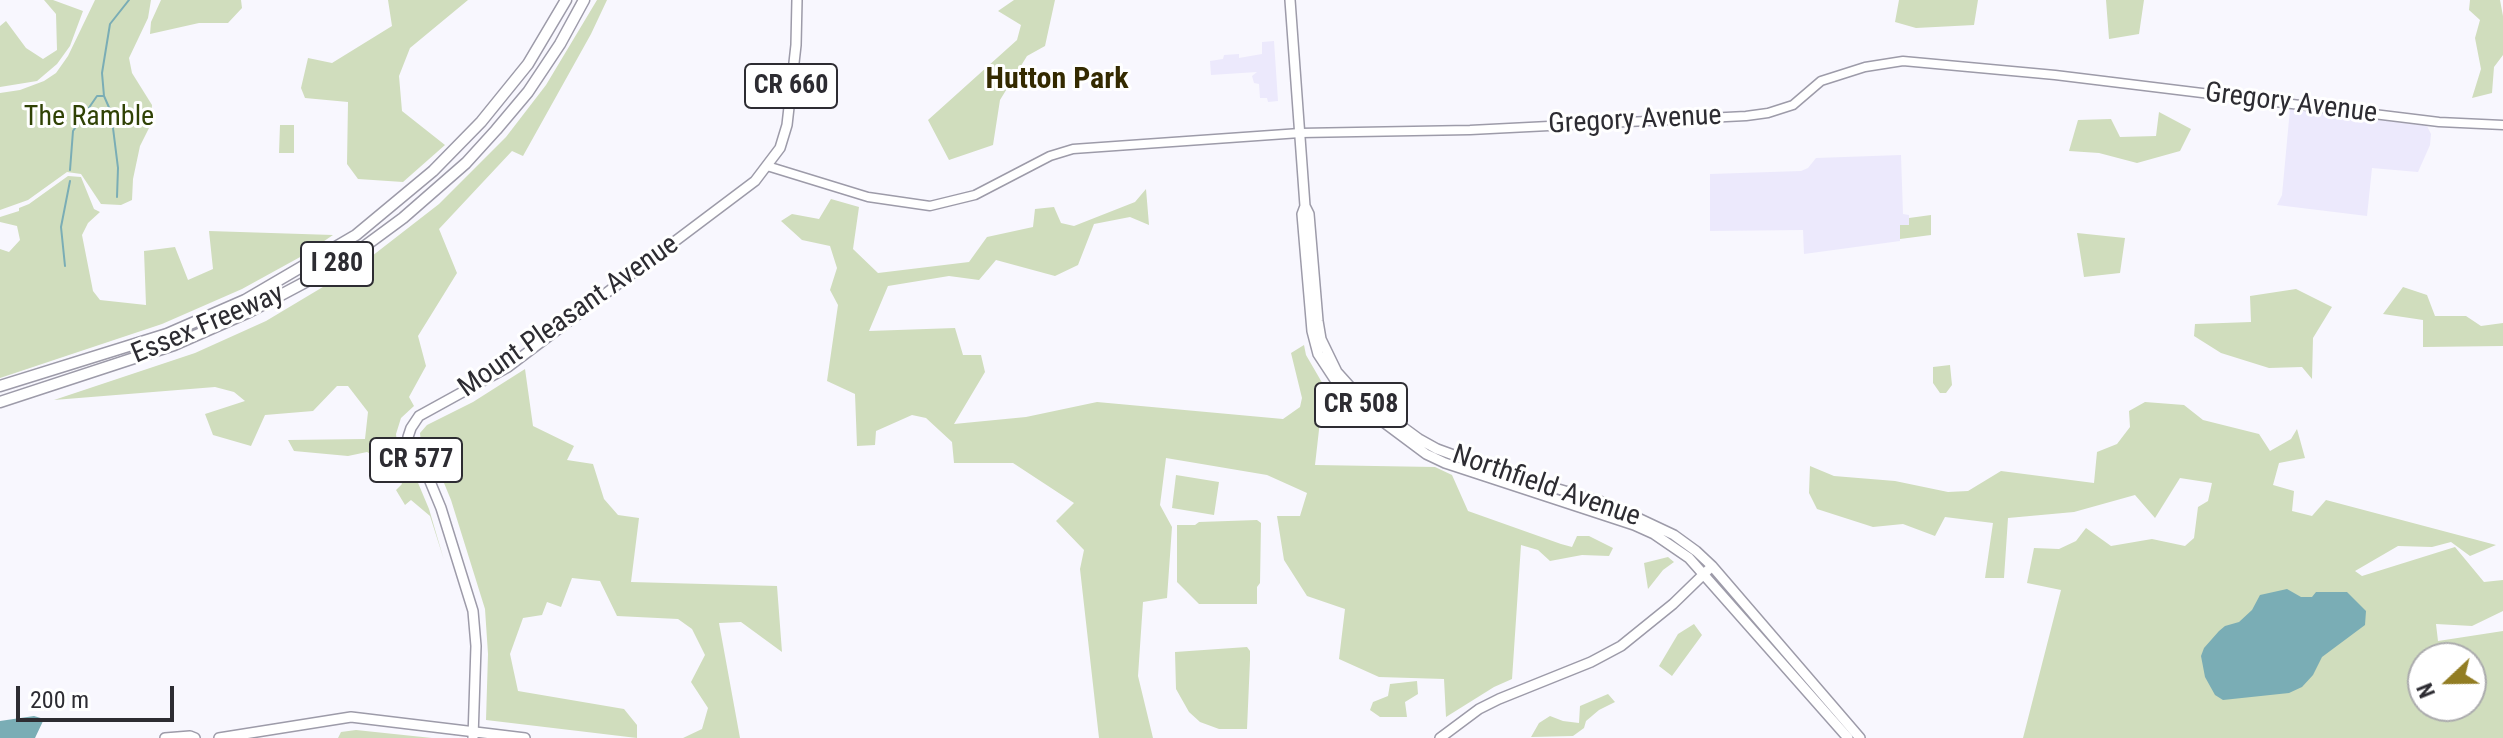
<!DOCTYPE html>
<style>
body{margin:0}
#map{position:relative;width:2503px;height:738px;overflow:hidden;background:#f8f7fe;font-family:"Roboto Condensed",sans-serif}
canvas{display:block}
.north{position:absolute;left:2407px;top:642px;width:80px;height:80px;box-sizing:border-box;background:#fff;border:2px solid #ababad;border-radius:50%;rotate:248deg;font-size:22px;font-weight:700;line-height:32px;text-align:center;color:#2d2c32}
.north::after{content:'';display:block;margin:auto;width:28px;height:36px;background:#927d23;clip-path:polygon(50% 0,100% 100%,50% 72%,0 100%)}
.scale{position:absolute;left:16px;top:686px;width:158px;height:36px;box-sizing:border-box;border:4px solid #2d2c32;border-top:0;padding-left:10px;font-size:24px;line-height:28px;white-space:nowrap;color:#2d2c32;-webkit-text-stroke:6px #fff;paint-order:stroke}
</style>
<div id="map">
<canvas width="2503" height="738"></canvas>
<div class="north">N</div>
<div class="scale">200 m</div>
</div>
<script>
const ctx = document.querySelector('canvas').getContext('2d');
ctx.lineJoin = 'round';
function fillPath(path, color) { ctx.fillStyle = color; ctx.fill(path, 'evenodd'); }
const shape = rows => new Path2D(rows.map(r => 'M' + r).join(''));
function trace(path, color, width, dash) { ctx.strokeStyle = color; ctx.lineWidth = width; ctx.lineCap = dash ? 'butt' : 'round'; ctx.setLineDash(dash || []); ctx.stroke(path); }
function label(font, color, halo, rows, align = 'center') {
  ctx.font = font + ' "Roboto Condensed",sans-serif'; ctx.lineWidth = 6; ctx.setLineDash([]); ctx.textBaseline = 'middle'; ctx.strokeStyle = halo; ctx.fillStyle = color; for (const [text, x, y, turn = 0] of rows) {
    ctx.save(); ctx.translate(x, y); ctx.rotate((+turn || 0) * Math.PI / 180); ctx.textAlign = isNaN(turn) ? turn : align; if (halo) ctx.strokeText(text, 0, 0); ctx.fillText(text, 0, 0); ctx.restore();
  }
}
fillPath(shape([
 [1274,41,1278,101,1268,102,1267,98,1260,98,1259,84,1254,83,1252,76,1257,72,1211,75,1210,61,1223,59,1224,55,1239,54,1239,58,1262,54,1262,42],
 [2290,109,2427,126,2431,134,2430,145,2418,172,2372,168,2367,216,2277,205,2282,195],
 [1901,155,1903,214,1909,215,1909,225,1900,225,1900,241,1804,254,1803,230,1710,231,1710,174,1801,171,1808,168,1816,158]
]), '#ece9fc');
fillPath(shape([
 [44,0,53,0,83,11,70,46,57,64,37,81,0,87,0,26,6,21,26,48,43,59,57,50,56,14],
 [95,0,151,0,148,18,129,58,132,73,152,105,151,124,140,146,133,179,132,200,121,205,101,204,81,174,67,172,28,200,0,210,0,93,20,90,44,81,56,73,68,56],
 [161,0,241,0,242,8,228,23,199,23,150,34,151,22],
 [388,0,468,0,410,48,399,76,402,111,445,145,403,182,358,179,347,164,348,102,305,98,301,88,308,58,332,63,392,26],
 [597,0,607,0,591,34,523,156,512,151,439,229,457,273,418,336,426,366,409,397,414,406,401,418,396,434,398,452,416,478,429,509,444,560,430,516,411,500,405,505,396,490,402,484,394,468,367,452,348,456,294,451,288,440,365,439,368,412,348,386,337,386,313,411,265,415,251,446,213,435,205,414,245,401,234,392,215,387,54,400,195,353,266,321,363,263,439,204,506,137,546,85],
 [1014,0,1055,0,1045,46,1027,56,1000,100,993,145,949,160,928,120,1017,40,1021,25,998,11],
 [1899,0,1978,0,1974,25,1916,28,1895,22],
 [2106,0,2144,0,2139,34,2109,39],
 [2470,0,2500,0,2503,16,2503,55,2494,67,2492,93,2472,98,2481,69,2475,38,2480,20,2469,10],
 [2159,112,2191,129,2180,151,2137,163,2099,153,2069,151,2078,120,2111,119,2120,137,2156,136],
 [280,125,294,125,294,153,279,153],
 [68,176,81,177,94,209,100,212,88,223,82,235,93,291,100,300,146,305,144,251,175,247,188,280,213,269,209,231,333,235,302,256,242,289,162,324,0,378,0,249,9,252,20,240,17,226,0,222,0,217,19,211,19,208,29,204],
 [1146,189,1149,225,1130,217,1094,224,1078,265,1055,276,996,260,979,280,949,276,888,286,869,331,955,328,963,355,981,355,985,372,954,424,1026,417,1097,402,1283,419,1300,407,1302,398,1291,353,1304,345,1306,355,1324,386,1315,465,1435,467,1452,475,1468,511,1561,544,1572,547,1577,536,1589,536,1613,548,1609,556,1582,555,1550,561,1538,550,1521,545,1512,679,1494,687,1446,717,1444,679,1379,677,1339,659,1345,609,1307,596,1284,560,1277,516,1300,516,1307,493,1267,475,1166,458,1160,505,1172,527,1167,598,1143,602,1138,676,1153,738,1099,738,1080,569,1084,550,1056,521,1074,503,1013,463,954,463,952,442,926,418,912,415,876,431,875,445,857,446,855,394,827,381,838,305,830,290,837,268,830,246,802,240,781,221,792,214,819,219,831,199,859,207,853,249,878,273,969,262,987,237,1033,227,1035,209,1054,207,1061,223,1074,226,1135,202],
 [1931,215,1931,235,1900,239,1900,225,1909,225,1909,218],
 [2077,233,2125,238,2120,273,2084,277],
 [2403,287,2427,295,2435,316,2466,316,2481,326,2503,323,2503,346,2423,347,2423,320,2383,314],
 [2296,289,2332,307,2313,338,2312,379,2302,367,2269,368,2221,353,2194,336,2195,324,2251,322,2250,296],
 [1950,365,1952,385,1946,393,1940,393,1933,383,1933,367],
 [525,369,533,426,574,446,567,460,593,464,604,499,618,515,639,518,631,582,777,586,782,652,741,622,719,623,740,738,683,738,702,729,708,708,691,682,705,655,692,629,678,619,617,616,600,581,572,578,561,607,547,602,542,615,523,618,510,654,518,691,624,709,637,725,637,738,486,720,488,654,485,609,451,500,437,466,421,443,420,433,427,425,473,402],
 [2145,402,2184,405,2203,420,2259,434,2270,451,2291,439,2297,429,2305,458,2279,463,2273,485,2294,491,2292,511,2312,516,2326,500,2496,545,2470,556,2451,542,2432,547,2398,546,2355,571,2362,576,2455,547,2484,582,2503,580,2503,611,2472,626,2436,624,2438,641,2503,631,2503,738,2023,738,2061,590,2027,583,2034,548,2059,549,2076,541,2086,528,2111,546,2152,539,2185,546,2194,538,2198,507,2208,501,2212,483,2180,478,2155,518,2135,495,2074,512,2008,518,2004,578,1985,578,1993,523,1945,517,1935,536,1903,524,1873,527,1817,509,1809,493,1810,466,1834,476,1895,481,1948,492,1968,491,2001,471,2094,483,2097,452,2117,444,2130,427,2129,411],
 [2423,658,2471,658,2471,706,2423,706],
 [1176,475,1219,482,1214,515,1172,508],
 [1257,520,1261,523,1260,583,1257,587,1257,604,1199,604,1177,582,1177,525,1195,525,1199,522],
 [1668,557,1674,562,1663,570,1648,589,1644,563],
 [1694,624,1702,635,1672,676,1659,666,1678,634],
 [1247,647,1250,651,1250,660,1247,729,1219,729,1200,722,1189,712,1176,689,1175,652],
 [1417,681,1418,694,1405,702,1407,717,1380,717,1370,710,1373,702,1388,696,1390,684],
 [1608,694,1615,702,1599,710,1586,721,1584,728,1573,736,1531,737,1539,723,1550,716,1563,721,1579,723,1580,706],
 [356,730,432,738,338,738,341,732]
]), '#d0ddbd');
fillPath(shape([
 [2287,589,2301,597,2312,597,2316,592,2347,592,2366,611,2365,625,2322,657,2313,675,2302,687,2289,693,2223,700,2215,695,2205,677,2201,656,2204,648,2219,631,2225,626,2239,622,2252,610,2260,595],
 [34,716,44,719,35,738,0,738,0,721]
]), '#7aadb5');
trace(shape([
 [70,170,73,131,97,96,103,96],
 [117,197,118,168,111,112,104,96,102,73,110,24,129,0],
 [65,266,61,227,70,181]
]), '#7aadb5', 2);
const secondary = shape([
 [767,166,868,197,930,206,975,195,1050,156,1073,149,1300,133,1470,130,1746,116,1768,113,1793,105,1821,81,1865,67,1903,61,2055,75,2439,122,2503,125]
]);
const primary = shape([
 [1290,0,1305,206,1309,214,1318,321,1321,339,1337,372,1355,392,1419,439,1437,449,1500,472,1606,503,1674,535,1696,551,1712,566,1860,738],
 [1305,206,1302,214,1312,331,1318,354,1339,386,1355,401,1426,454,1445,463,1634,525,1654,534,1689,558,1848,738],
 [165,738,190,736,195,738],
 [219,738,351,717,525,738],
 [473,738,476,646,473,611,441,508,429,479,411,451,408,437,411,428,419,416,508,367,755,181,780,148,787,125,796,45,797,0],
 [1440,738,1479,709,1499,699,1591,662,1621,646,1673,604,1709,569]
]);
const motorway = shape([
 [0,386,167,334,245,300,356,235,433,171,481,122,528,64,566,0],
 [0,402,174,345,249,312,311,279,365,246,403,218,466,163,496,130,528,92,560,44,584,0]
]);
trace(secondary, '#9d9ba9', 11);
trace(primary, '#9d9ba9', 12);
trace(motorway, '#9d9ba9', 13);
trace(secondary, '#fff', 8);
trace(primary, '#fff', 9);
trace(motorway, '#fff', 10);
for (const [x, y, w] of [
 [791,86,92],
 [337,264,72],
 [1361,405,92],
 [416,460,92]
]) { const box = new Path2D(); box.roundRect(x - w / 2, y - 22, w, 44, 6); ctx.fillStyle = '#fff'; ctx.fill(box); trace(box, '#2d2c32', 2); }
label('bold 26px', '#2d2c32', null, [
 ["CR 660",791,86],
 ["I 280",337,264],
 ["CR 508",1361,405],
 ["CR 577",416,460]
]);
label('28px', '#2d2c32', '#fff', [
 ["Gregory Avenue",2291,104,7],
 ["Gregory Avenue",1635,121,-3],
 ["Mount Pleasant Avenue",569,317,-35],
 ["Essex Freeway",208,325,-23],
 ["Northfield Avenue",1546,487,19]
]);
label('28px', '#304205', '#fff', [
 ["The Ramble",89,118]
]);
label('bold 30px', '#342a00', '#fff', [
 ["Hutton Park",1057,80]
]);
</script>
